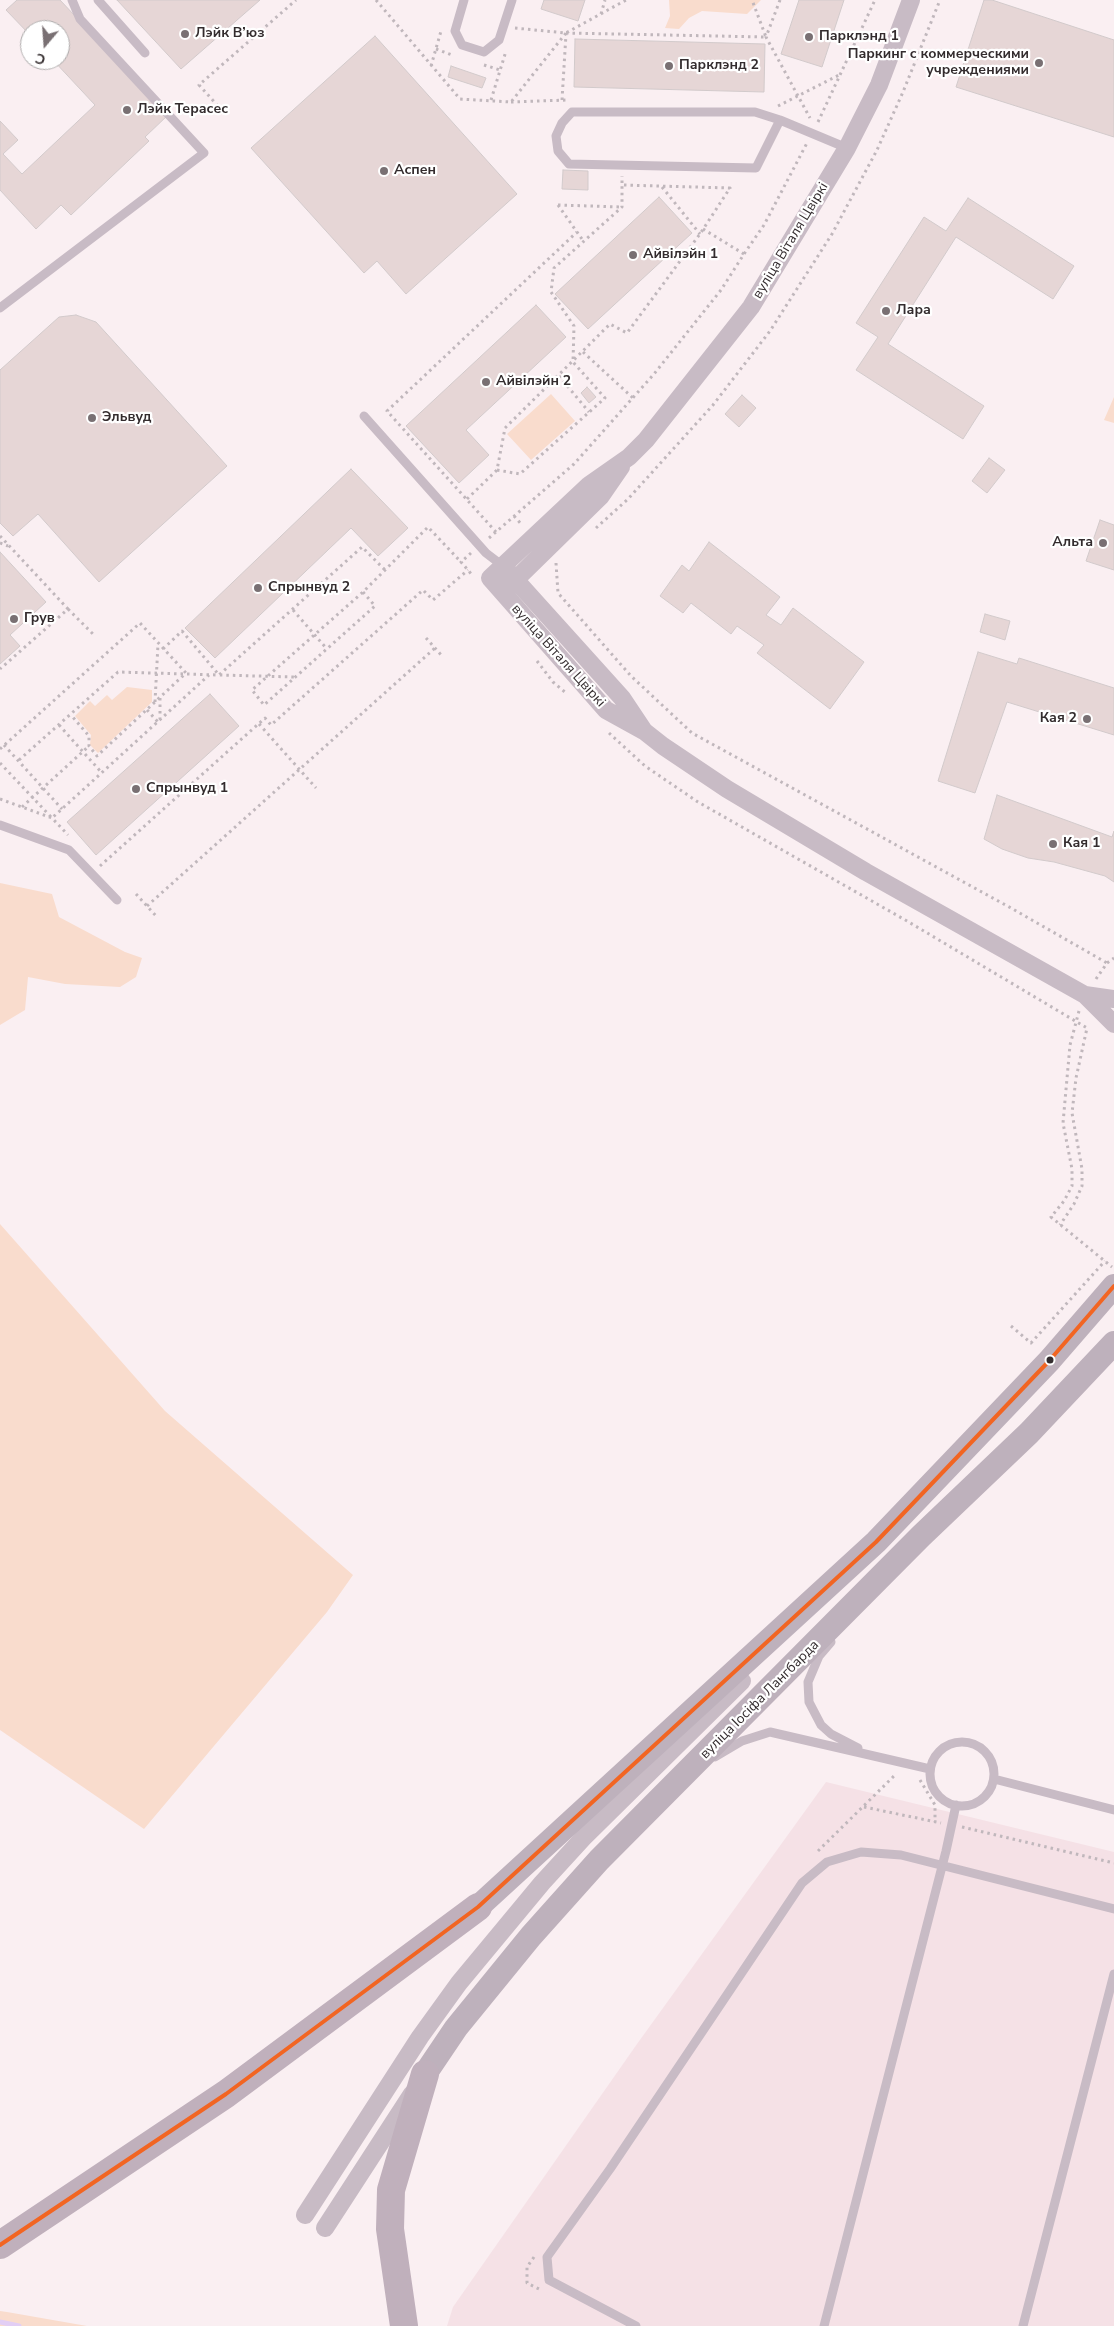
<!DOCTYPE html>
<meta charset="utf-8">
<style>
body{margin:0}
#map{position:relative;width:1114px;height:2326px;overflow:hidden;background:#faeff2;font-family:"Nunito Sans",sans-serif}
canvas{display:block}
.north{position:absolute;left:20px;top:20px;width:50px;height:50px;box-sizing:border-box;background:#fff;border:1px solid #adabab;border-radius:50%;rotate:198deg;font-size:14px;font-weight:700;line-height:20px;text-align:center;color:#332c2e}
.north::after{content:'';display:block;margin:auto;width:18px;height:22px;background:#797073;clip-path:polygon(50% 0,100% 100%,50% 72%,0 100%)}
</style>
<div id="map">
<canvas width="1114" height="2326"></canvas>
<div class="north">С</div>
</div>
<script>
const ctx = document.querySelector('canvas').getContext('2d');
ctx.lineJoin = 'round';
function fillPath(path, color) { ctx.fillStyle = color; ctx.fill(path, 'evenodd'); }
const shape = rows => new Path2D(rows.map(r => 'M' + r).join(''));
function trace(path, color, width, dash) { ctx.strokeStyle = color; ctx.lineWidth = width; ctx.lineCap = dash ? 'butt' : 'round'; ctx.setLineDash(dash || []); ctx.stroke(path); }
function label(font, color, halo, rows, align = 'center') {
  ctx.font = font + ' "Nunito Sans",sans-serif'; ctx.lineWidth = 4.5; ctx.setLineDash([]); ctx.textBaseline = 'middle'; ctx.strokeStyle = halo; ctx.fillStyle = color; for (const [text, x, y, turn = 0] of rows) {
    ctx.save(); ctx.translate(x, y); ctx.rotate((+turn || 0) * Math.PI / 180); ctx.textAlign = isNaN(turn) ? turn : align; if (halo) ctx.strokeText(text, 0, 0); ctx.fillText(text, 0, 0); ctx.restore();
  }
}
fillPath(shape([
 [826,1782,1114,1852,1114,2326,447,2326,453,2307,637,2044]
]), '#f5e1e6');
fillPath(shape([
 [669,0,761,0,747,14,702,11,689,18,679,29,665,28,670,16],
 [551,394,575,421,531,460,507,434],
 [1114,397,1114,423,1104,420],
 [127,687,152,690,152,702,98,753,90,745,91,735,75,716,90,701,95,706,107,695,112,700],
 [0,883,52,894,59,917,125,952,142,958,136,977,120,987,65,984,28,977,25,1010,0,1025],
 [0,1224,165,1411,353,1575,327,1612,144,1829,0,1730],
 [0,2311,7,2312,87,2326,0,2326]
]), '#f9dccd');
trace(shape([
 [0,2322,19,2326]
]), '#e2cef4', 5);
const building = shape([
 [17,0,60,0,168,115,145,137,149,141,71,215,61,205,36,229,0,190,0,121,18,140,3,154,22,174,95,105,53,60,60,60,60,30,30,30,30,35,6,10,17,0],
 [117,0,260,0,181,69,117,0],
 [544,0,585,0,578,21,541,9,544,0],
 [799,0,844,0,822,67,781,54,799,0],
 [984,0,992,0,1114,40,1114,137,956,87,984,0],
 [375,36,517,194,406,294,377,261,364,273,251,148,375,36],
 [575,39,765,44,764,92,574,87,575,39],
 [451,66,486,78,482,88,448,77,451,66],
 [563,170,588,171,588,190,562,189,563,170],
 [659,197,692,233,588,329,555,294,659,197],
 [968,198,1074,266,1053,299,956,237,888,344,984,406,963,439,856,370,878,337,856,323,924,217,946,231,968,198],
 [536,305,566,337,466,430,489,455,459,483,406,426,536,305],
 [76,315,96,322,227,466,99,582,38,514,13,536,0,523,0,370,59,317,76,315],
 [587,387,596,397,589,403,581,393,587,387],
 [742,395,756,408,739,427,725,414,742,395],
 [989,458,1005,470,987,493,972,481,989,458],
 [351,469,408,528,378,556,351,528,215,658,185,628,351,469],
 [1100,520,1114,525,1114,570,1086,561,1100,520],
 [709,542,780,597,766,615,781,625,793,608,864,662,830,709,757,653,764,645,737,626,731,634,691,603,683,613,660,596,682,565,689,571,709,542],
 [0,552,46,602,10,635,20,646,0,664,0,552],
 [985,614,1010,621,1005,640,980,632,985,614],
 [978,652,1017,664,1019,658,1114,688,1114,735,1007,702,975,793,938,781,978,652],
 [210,694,239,726,96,855,67,822,210,694],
 [997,795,1112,837,1114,831,1114,882,1105,876,1054,862,1028,858,1002,849,984,839,997,795]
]);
fillPath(building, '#e6d6d6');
trace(building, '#d2cacb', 1);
trace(shape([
 [376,0,460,99,511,102,566,33],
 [780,0,766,37,810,118],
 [601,14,605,0],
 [515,28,566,33,626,0],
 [566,33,766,37,752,0],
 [436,49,452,55],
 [484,65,500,70],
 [431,66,441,31],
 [491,100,506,51],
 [562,100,566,34],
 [511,102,567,100],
 [218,106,199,85,296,0],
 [778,106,839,75],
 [818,122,875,0],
 [662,187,700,234],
 [558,205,621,207],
 [558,205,584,242],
 [703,229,744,254],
 [583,352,633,398],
 [559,376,589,412],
 [497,470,520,474,605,398,573,362,574,326,551,292,554,268,622,207,622,185],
 [467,499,497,470,505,428,610,324,627,333,700,234,730,188,622,185,622,176],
 [514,516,522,525],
 [596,528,628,499,713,405,770,331,832,234,877,150,903,92,940,0],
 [496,532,387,411,577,232],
 [0,536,68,609,0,669],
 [489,538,574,464,654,374,721,290,744,254,764,225,807,143],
 [0,543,8,546],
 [471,553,461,562,473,576],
 [556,563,558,593,631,676,692,733,1011,908,1107,963],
 [363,592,375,606,264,705,252,690,363,592,428,527,461,562],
 [68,609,93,634],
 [293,610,327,649],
 [426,638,443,657],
 [163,649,182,631,219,675,295,677],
 [537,661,553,682,566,693],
 [160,698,160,719],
 [155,702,158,644],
 [147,710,158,722],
 [259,724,316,788],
 [59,725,102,773],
 [609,733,645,766,698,802,907,921,1087,1028,1076,1078,1072,1113,1082,1169,1082,1186,1074,1204,1060,1225],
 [4,745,62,809],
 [0,749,140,623,186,673,97,756,89,746,89,736,71,715],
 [19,760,118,672,219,675,362,547,385,570],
 [0,763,52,818,209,675],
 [0,799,52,818,68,835],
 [22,807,89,746],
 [100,866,265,718,271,725,423,590,433,600,468,570],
 [136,894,157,917],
 [147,906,435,648],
 [1096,979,1107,963,1114,958],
 [1079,1011,1070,1045,1063,1123,1072,1169,1072,1186,1064,1201,1051,1217,1112,1267],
 [1011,1326,1031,1343,1105,1261],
 [920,1780,935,1805,935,1822],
 [864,1807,941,1823],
 [962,1827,1114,1863],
 [818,1851,895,1775],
 [534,2257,527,2267,527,2283,541,2290]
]), '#c0b7bc', 3, [2.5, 4]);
trace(shape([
 [98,0,145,53],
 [464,0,455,31,462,45,484,52,499,40,512,0],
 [780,120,756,168,569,164,558,151,556,136,562,123,572,112,755,112,780,120,847,148],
 [0,308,204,153,80,19,72,0],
 [364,416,486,553,503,566],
 [0,825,69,850,117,900],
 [831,1642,819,1656,808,1682,809,1702,821,1725,831,1734,858,1748],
 '930 1774a32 32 0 1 1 64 0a32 32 0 1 1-64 0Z',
 [715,1757,742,1741,770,1732,930,1769],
 [994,1779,1114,1810],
 [636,2326,549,2280,547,2257,610,2169,802,1883,827,1862,861,1852,901,1855,1114,1909],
 [824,2326,946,1851,956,1805],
 [1023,2326,1114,1974]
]), '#c8bbc5', 9);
trace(shape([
 [503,566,622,698,644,731,663,746,727,789,866,872,1085,995,1114,1024],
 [507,588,601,496,621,467],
 [644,731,606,710,490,578,589,485,629,457,646,440,751,307,847,148,879,85,911,0],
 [1085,995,1114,999],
 [305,2215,420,2037,459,1983,542,1883,585,1836,742,1681],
 [325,2228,412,2094]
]), '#c8bbc5', 18);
trace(shape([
 [478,1907,876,1542,1049,1361,1114,1286],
 [425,2074,456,2028,531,1936,599,1860,921,1536,1029,1433,1114,1343]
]), '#beb1bc', 24);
trace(shape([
 [0,2245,226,2094,478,1907],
 [404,2326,390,2229,391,2190,425,2074]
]), '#c0b0bc', 28);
trace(shape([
 [0,2245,226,2094,478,1907,876,1542,1049,1361,1114,1286]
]), '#f26522', 4);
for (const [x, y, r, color] of [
 [185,34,5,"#797073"],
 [809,37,5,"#797073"],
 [1039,63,5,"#797073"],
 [669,66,5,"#797073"],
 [127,110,5,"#797073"],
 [384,171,5,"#797073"],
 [633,255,5,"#797073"],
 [886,311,5,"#797073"],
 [486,382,5,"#797073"],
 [92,418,5,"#797073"],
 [1103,543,5,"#797073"],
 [258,588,5,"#797073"],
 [14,619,5,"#797073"],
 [1087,719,5,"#797073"],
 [136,789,5,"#797073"],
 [1053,844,5,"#797073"],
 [1050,1360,4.5,"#332c2e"]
]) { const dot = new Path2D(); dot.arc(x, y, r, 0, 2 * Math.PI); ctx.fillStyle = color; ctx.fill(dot); trace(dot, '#fff', 2); }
label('bold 14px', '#332c2e', '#fff', [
 ["Лэйк В’юз",195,34],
 ["Парклэнд 1",819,37],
 ["Паркинг с коммерческими",1029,55,"right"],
 ["учреждениями",1029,71,"right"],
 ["Парклэнд 2",679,66],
 ["Лэйк Терасес",137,110],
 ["Аспен",394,171],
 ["Айвілэйн 1",643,255],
 ["Лара",896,311],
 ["Айвілэйн 2",496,382],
 ["Эльвуд",102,418],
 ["Альта",1093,543,"right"],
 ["Спрынвуд 2",268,588],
 ["Грув",24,619],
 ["Кая 2",1077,719,"right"],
 ["Спрынвуд 1",146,789],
 ["Кая 1",1063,844]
], 'left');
label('14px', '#332c2e', '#fff', [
 ["вуліца Віталя Цвіркі",791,241,-59],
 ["вуліца Віталя Цвіркі",558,656,48],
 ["вуліца Іосіфа Лангбарда",760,1700,-45]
]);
</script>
